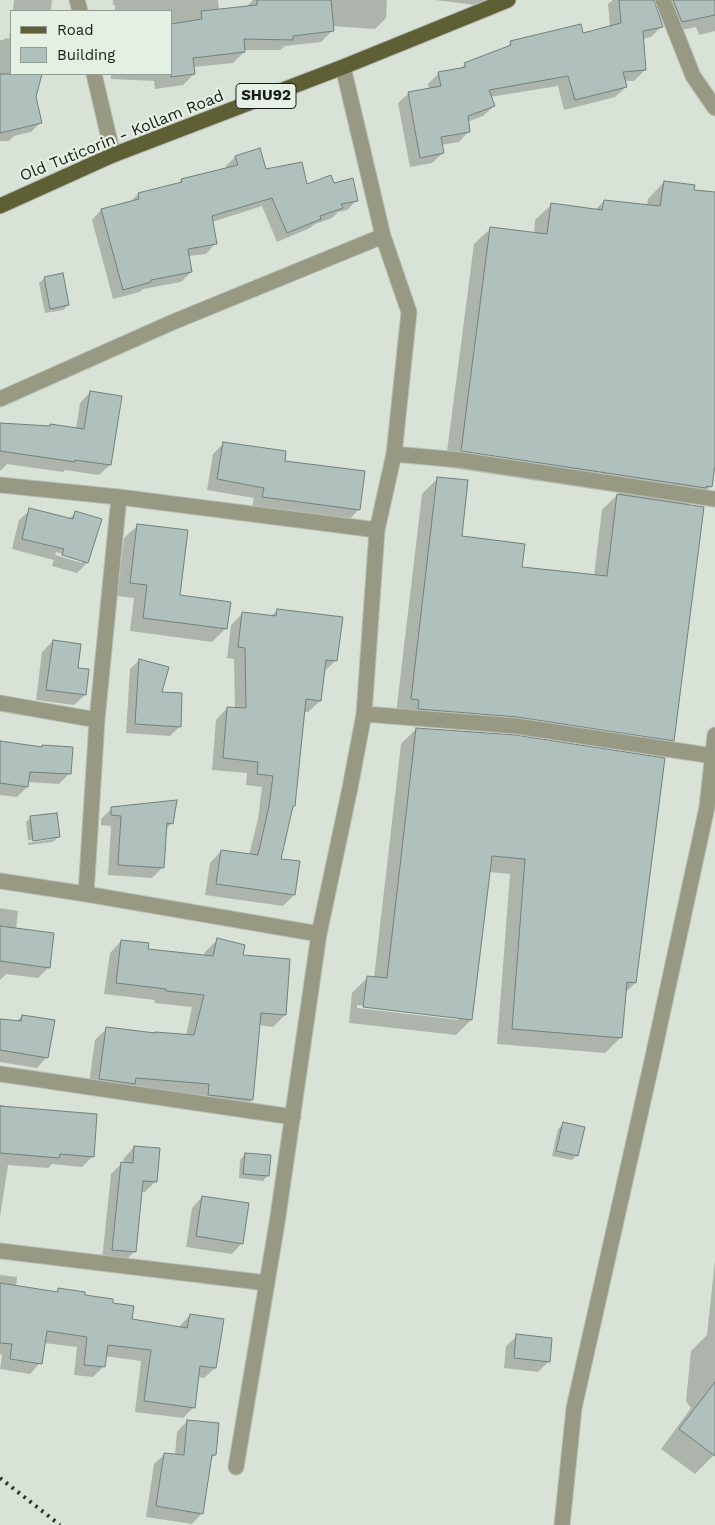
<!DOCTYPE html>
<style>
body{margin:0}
#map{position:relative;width:715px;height:1525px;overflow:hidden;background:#d8e2d7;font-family:"Work Sans",sans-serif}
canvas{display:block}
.legend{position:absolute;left:10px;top:10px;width:162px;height:65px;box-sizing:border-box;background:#e5f0e4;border:1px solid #939c93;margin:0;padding:6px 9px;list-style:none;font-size:15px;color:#191d19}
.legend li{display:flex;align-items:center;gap:10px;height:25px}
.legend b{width:25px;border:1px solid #939c93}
</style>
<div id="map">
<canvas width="715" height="1525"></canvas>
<ul class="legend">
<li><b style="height:6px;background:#5f5f35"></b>Road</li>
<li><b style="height:14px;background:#b0c0bc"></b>Building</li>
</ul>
</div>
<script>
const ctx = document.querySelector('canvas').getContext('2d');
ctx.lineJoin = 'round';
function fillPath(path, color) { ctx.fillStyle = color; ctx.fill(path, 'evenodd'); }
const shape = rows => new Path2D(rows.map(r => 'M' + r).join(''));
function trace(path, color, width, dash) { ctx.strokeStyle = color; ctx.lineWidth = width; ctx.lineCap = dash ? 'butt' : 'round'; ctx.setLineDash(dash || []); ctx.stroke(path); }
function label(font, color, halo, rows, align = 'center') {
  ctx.font = font + ' "Work Sans",sans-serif'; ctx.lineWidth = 4.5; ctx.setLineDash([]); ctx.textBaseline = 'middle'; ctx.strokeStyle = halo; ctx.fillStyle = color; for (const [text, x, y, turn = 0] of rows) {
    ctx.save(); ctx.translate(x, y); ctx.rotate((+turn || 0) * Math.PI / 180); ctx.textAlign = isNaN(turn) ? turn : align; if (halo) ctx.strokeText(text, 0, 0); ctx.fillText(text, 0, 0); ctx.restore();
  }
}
fillPath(shape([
 [14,0,52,0,51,11,13,11],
 [113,0,218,0,219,11,246,7,253,0,387,0,386,18,375,29,332,26,332,31,321,42,285,46,280,50,244,50,244,52,233,63,193,67,194,74,183,85,155,89,154,81,111,79,111,74,171,74,171,11,115,11,115,5,113,5],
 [435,0,489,0,484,6],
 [613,0,715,0,715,31,699,35,696,27,671,32,661,7,653,0,662,26,651,37,642,39,645,70,634,81,625,81,626,87,615,97,564,110,558,86,490,97,494,106,483,116,467,122,469,131,459,142,441,145,443,153,432,163,410,167,398,103,409,93,429,89,428,84,439,73,459,70,465,64,505,49,511,42,582,34,610,27,608,4],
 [11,24,11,74,40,74,40,76,0,79,0,40,3,40,6,38,9,39],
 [0,103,40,123,31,132,14,136,9,141,0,141],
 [235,157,266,171,306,185,333,184,357,200,347,210,338,212,332,218,315,224,310,228,277,242,262,206,212,222,215,244,206,254,188,256,191,272,181,282,143,289,140,292,113,299,92,220,101,210,129,203,138,194,177,185,181,180,227,169,226,166],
 [664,182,693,191,715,194,715,454,711,486,695,503,690,502,687,506,673,740,657,756,396,714,422,494,438,478,460,537,521,568,594,575,602,510,619,493,445,467,474,244,491,228,534,234,535,220,552,204,595,210,604,201,647,206,648,199],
 [45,278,68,305,63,310,45,313,39,283],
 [90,392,110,465,99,475,65,470,63,472,7,464,0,471,0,424,76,429,80,403],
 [224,443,284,462,359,509,349,520,252,507,254,498,207,490,213,454],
 [30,510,69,519,76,512,87,563,77,573,52,566,54,560,12,549,19,520],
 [56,552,82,560,82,563,55,555],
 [138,525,178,596,226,628,212,642,130,631,134,598,117,596,124,538],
 [277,610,336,660,324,672,320,701,308,712,304,712,294,805,291,808,279,860,294,895,283,906,205,895,210,863,221,851,249,855,258,819,262,787,246,785,247,773,212,770,216,720,227,708,235,709,234,659,227,658,231,625,243,613,270,617],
 [53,641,76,669,85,695,74,705,36,700,42,652],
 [139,660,179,727,170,736,126,733,130,669],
 [416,729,635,983,625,993,621,1037,605,1053,497,1044,510,874,489,872,471,1020,456,1035,349,1023,352,993,368,977,374,978,401,744],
 [357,1005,459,1017,459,1020,357,1008],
 [0,744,41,748,42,746,70,773,59,784,28,782,27,787,17,797,0,795],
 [112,808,172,823,165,830,163,867,152,878,108,875,111,826,101,825,101,819],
 [31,817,58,837,53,842,28,845,28,843,54,839,54,837,28,840,26,822],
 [0,908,18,911,16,929,49,967,38,978,6,974,0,980],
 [217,940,241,956,285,1015,273,1027,258,1025,252,1100,240,1111,197,1107,198,1095,128,1090,88,1091,95,1040,107,1028,155,1034,186,1036,192,1007,154,1003,155,1000,104,994,110,953,121,941,147,951,204,957,205,952],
 [22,1016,47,1057,37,1068,0,1062,0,1020,16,1022],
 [0,1105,12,1107,12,1109,93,1156,82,1167,52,1164,48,1168,8,1165,0,1217],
 [563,1124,577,1155,572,1160,552,1156,558,1129],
 [134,1147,156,1181,145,1192,141,1192,135,1251,124,1262,102,1260,111,1174,122,1163,123,1163,124,1158],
 [245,1154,268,1175,263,1181,239,1178,240,1160],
 [202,1197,242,1243,232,1254,186,1247,192,1208],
 [715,1260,715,1454,695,1474,661,1449,691,1408,686,1401,691,1351,707,1335],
 [0,1275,17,1277,16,1287,55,1293,59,1289,111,1304,131,1321,179,1328,180,1326,190,1315,215,1368,204,1378,198,1377,194,1407,183,1418,135,1412,141,1361,105,1356,104,1366,93,1377,74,1375,77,1347,44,1343,40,1363,30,1374,0,1369,2,1355,0,1354],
 [517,1336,549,1361,538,1372,504,1368,506,1346],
 [187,1421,215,1455,210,1459,202,1513,192,1524,146,1517,154,1464,165,1454,175,1455,177,1432]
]), '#0003');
const building = shape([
 [257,0,331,0,334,31,293,36,293,40,244,39,245,52,193,58,195,74,171,77,171,24,202,19,201,11,257,5,257,0],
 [619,0,654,0,663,27,643,31,646,70,623,72,627,87,575,100,568,76,489,90,495,106,468,116,470,132,441,137,444,153,420,158,408,92,441,86,438,72,466,67,464,63,511,45,510,41,581,24,583,33,621,23,619,0],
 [673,0,715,0,715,15,682,22,673,0],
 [0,74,42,74,36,97,42,123,0,133,0,74],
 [260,148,266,169,302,162,307,184,331,175,334,183,353,178,358,201,341,204,343,208,320,216,321,219,287,233,272,198,215,215,212,216,217,244,188,249,192,272,151,280,151,282,123,290,101,209,139,199,138,193,182,182,181,179,238,165,235,156,260,148],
 [664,181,695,185,694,190,715,192,715,465,712,487,707,486,706,488,461,451,490,227,547,234,551,203,602,210,604,200,660,206,664,181],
 [63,273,69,305,50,309,44,277,63,273],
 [90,391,122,396,111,465,75,460,75,462,0,451,0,423,50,426,50,424,84,429,90,391],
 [223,442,286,451,285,461,365,471,360,510,262,497,264,488,217,479,223,442],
 [437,477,468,480,462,536,525,544,522,567,607,576,617,494,704,507,674,741,517,717,418,709,419,700,411,699,437,477],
 [29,508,73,519,75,511,102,519,88,563,62,555,64,549,22,539,29,508],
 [137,524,188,530,180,595,231,602,227,629,143,618,147,585,130,583,137,524],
 [277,609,343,617,337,661,326,660,321,701,306,699,295,806,293,806,281,859,300,861,295,895,216,884,221,850,258,855,269,806,273,776,257,774,258,762,223,758,227,707,246,708,245,648,238,647,242,612,276,616,277,609],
 [53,640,81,644,78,668,89,669,86,695,46,690,53,640],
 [139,659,169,667,162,692,182,693,181,727,135,724,139,659],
 [416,728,515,735,665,758,636,983,627,982,622,1038,512,1029,525,859,492,856,472,1020,363,1007,367,976,387,978,416,728],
 [0,741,42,747,42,745,73,747,71,774,30,772,28,787,0,783,0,741],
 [177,800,173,824,167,823,164,868,118,865,121,816,111,815,111,807,177,800],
 [57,813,60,837,33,841,30,816,57,813],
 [0,926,54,933,50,968,0,961,0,926],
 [217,938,245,945,243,955,290,959,286,1015,261,1013,253,1100,208,1095,209,1084,136,1078,135,1084,99,1079,106,1027,155,1033,155,1032,194,1035,204,995,166,991,166,989,116,983,121,940,149,943,148,949,213,956,217,938],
 [22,1015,55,1020,48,1058,0,1050,0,1019,21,1021,22,1015],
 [0,1106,97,1114,94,1157,60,1154,59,1158,0,1153,0,1106],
 [563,1122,585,1127,578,1156,556,1151,563,1122],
 [134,1146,160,1148,157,1182,143,1181,136,1252,112,1250,121,1162,133,1163,134,1146],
 [245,1153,271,1155,269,1176,243,1174,245,1153],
 [202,1196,249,1203,243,1244,196,1236,202,1196],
 [0,1283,58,1292,58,1288,85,1292,85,1295,113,1299,113,1303,134,1306,132,1319,187,1328,190,1314,224,1319,216,1368,200,1366,195,1408,144,1401,151,1350,108,1345,105,1367,84,1365,87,1337,47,1331,42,1364,10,1359,12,1344,0,1343,0,1283],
 [516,1334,552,1338,550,1362,514,1358,516,1334],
 [715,1382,715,1456,679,1429,715,1382],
 [187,1420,219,1423,216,1455,212,1455,203,1514,156,1506,164,1453,184,1455,187,1420]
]);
fillPath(building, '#b0c0bc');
trace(building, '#71807c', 1);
const minor = shape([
 [77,0,80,11],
 [663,0,693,76,715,108],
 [94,74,113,155],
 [0,399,173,322,383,236,343,67],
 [394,454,460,460,715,499],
 [0,485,119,497,377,530],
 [0,703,97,720],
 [364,714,516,726,713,756],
 [0,881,86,894,319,934],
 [86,894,97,720,119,497],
 [0,1074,293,1117],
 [0,1251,267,1283],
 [236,1467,277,1223,319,934,350,788,364,714,377,530,394,454,409,312,383,236],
 [562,1525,574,1408,652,1061,707,807,715,735]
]);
const major = shape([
 [0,206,113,155,343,67,508,0]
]);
trace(minor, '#b6bfb5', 17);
trace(major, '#b6bfb5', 17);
trace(minor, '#989982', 15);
trace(major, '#5f5f35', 15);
trace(shape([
 [0,1478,60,1525]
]), '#303530', 4, [2.5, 5]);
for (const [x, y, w] of [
 [266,96,60]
]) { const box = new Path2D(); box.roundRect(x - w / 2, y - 12.5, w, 25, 4); ctx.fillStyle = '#e5f0e4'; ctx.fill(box); trace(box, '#191d19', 1); }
label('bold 15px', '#191d19', null, [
 ["SHU92",266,96]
]);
label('16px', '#191d19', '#e5f0e4', [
 ["Old Tuticorin - Kollam Road",122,136,-22]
]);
</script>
